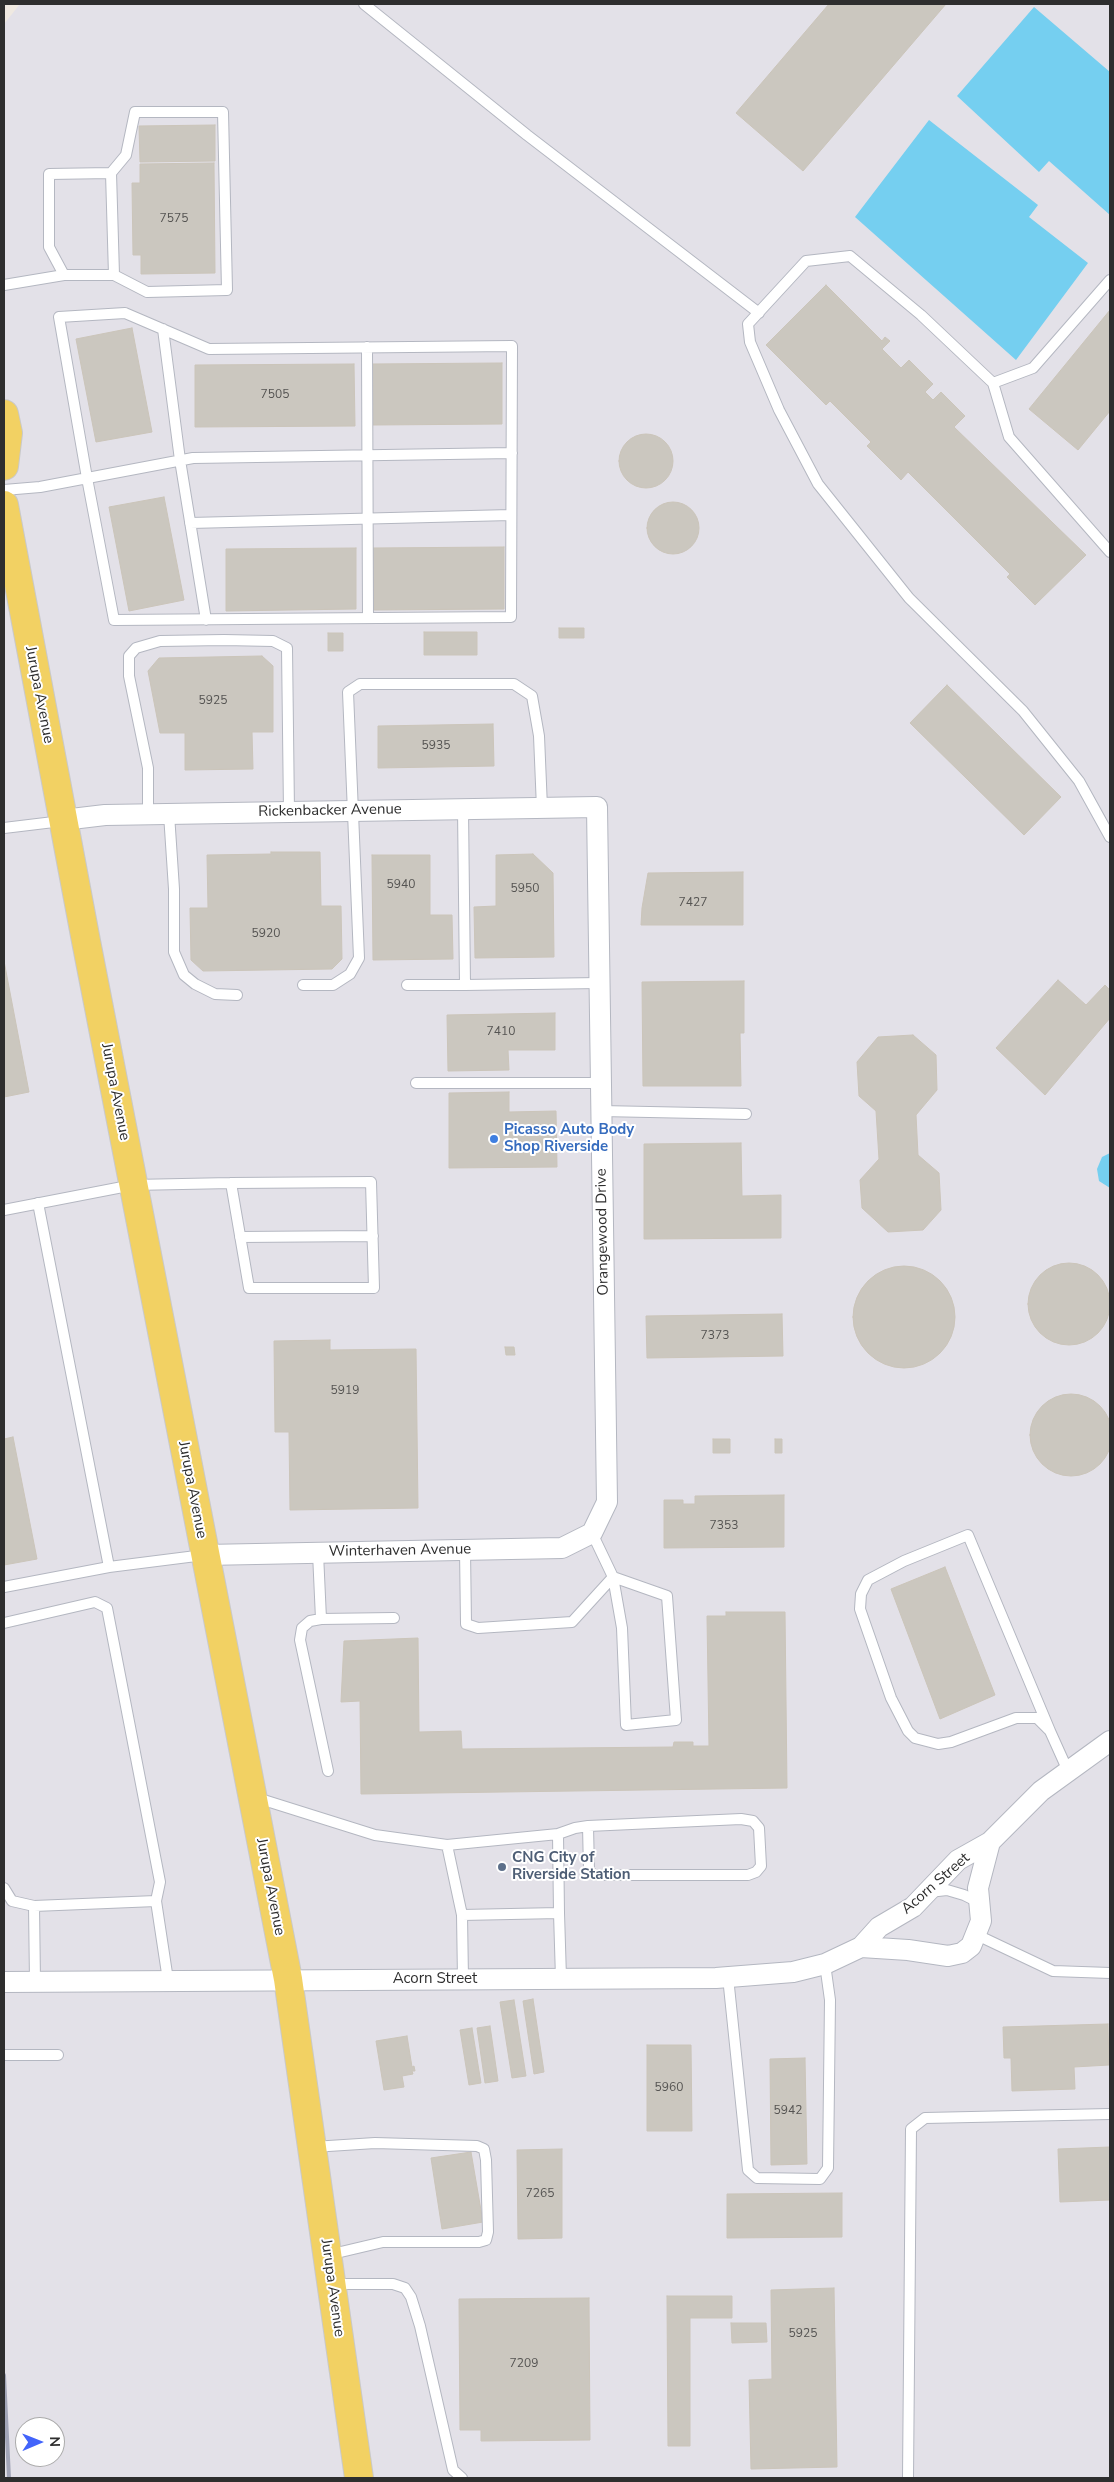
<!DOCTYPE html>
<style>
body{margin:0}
#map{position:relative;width:1114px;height:2482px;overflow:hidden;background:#efe9e1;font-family:"Nunito Sans",sans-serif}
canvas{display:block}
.frame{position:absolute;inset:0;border:5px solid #2e2e2e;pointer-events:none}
.north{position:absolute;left:15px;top:2417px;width:50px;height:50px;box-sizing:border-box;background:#fff;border:1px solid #ababab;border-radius:50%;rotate:89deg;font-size:14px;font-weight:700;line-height:20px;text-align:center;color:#2e2e2e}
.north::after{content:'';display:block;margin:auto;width:18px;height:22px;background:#4264fb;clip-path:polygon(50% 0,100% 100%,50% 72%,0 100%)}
</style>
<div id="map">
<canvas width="1114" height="2482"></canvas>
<div class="frame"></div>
<div class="north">N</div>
</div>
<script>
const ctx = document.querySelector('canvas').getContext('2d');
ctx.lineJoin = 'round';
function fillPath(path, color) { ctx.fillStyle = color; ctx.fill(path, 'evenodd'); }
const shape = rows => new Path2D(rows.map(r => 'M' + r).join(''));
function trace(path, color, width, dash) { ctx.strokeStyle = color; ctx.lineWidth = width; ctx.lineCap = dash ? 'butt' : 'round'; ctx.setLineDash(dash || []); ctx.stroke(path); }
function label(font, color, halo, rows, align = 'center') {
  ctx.font = font + ' "Nunito Sans",sans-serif'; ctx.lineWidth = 4; ctx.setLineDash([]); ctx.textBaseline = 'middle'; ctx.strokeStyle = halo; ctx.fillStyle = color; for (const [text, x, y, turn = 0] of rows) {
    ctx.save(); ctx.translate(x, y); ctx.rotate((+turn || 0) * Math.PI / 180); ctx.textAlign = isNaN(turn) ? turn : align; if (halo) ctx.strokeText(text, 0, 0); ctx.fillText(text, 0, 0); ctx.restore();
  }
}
fillPath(shape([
 [20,4,1110,4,1110,2478,4,2478,4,24],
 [25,2427,55,2427,55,2457,25,2457]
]), '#e3e1e8');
fillPath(shape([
 [1034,7,1110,72,1110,215,1049,161,1039,172,957,96],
 [929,120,1038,205,1029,217,1088,263,1016,360,855,217],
 [1110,1153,1110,1188,1099,1181,1097,1169,1102,1157]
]), '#75cff0');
const building = shape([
 [829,4,946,4,803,171,736,113,829,4],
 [215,125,215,161,140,162,139,126,215,125],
 [214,163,215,273,141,274,141,255,133,255,132,183,140,183,140,164,214,163],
 [826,285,882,341,885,337,890,341,882,349,901,368,909,360,933,384,925,392,933,400,941,392,965,416,954,427,1086,555,1035,605,1007,577,1010,574,908,472,901,480,867,446,871,442,830,401,826,405,766,345,826,285],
 [1110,310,1110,411,1078,450,1029,409,1110,310],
 [132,328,152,432,96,442,76,339,132,328],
 [502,363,502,424,372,425,372,364,502,363],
 [354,364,355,426,195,427,195,365,354,364],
 '619 461a27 27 0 1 1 54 0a27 27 0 1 1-54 0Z',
 [164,497,184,600,129,611,109,507,164,497],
 '647 528a26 26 0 1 1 52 0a26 26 0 1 1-52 0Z',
 [504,547,504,609,374,610,373,548,504,547],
 [356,548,356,609,226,611,226,549,356,548],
 [559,628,584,628,584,638,559,638,559,628],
 [424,632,477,632,477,655,424,655,424,632],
 [328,633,343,633,343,651,328,651,328,633],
 [262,656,273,666,273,732,252,732,253,769,185,770,185,733,160,733,148,671,159,658,262,656],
 [947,685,1061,797,1024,835,910,723,947,685],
 [493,724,494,766,378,768,378,726,493,724],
 [271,852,320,852,321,906,341,906,342,959,332,969,203,971,191,960,190,908,208,908,207,855,271,854,271,852],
 [533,854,553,873,554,957,475,958,474,907,496,906,496,855,533,854],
 [372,855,430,855,430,915,452,915,453,959,373,960,372,855],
 [743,872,743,925,641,925,642,908,648,873,743,872],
 [4,961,29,1092,4,1097,4,961],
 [1058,980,1086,1005,1105,985,1110,990,1110,1018,1045,1095,996,1048,1058,980],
 [744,981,744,1033,740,1033,741,1086,643,1086,642,982,744,981],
 [555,1013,555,1050,508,1050,509,1070,448,1071,447,1015,555,1013],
 [913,1035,936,1055,937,1090,916,1115,918,1155,939,1173,941,1210,923,1230,888,1232,862,1208,860,1180,879,1159,876,1111,859,1096,857,1062,878,1037,913,1035],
 [509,1092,509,1112,556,1111,557,1167,449,1168,449,1093,509,1092],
 [741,1143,742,1196,781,1195,781,1238,644,1239,644,1144,741,1143],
 '1028 1304a41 41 0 1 1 82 0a41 41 0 1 1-82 0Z',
 '853 1317a51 51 0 1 1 102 0a51 51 0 1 1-102 0Z',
 [782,1314,783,1356,647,1358,646,1316,782,1314],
 [330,1340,330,1350,416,1349,418,1508,290,1510,289,1432,275,1432,274,1341,330,1340],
 [505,1347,514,1347,515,1355,506,1355,505,1347],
 '1030 1435a41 41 0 1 1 82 0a41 41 0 1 1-82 0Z',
 [13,1437,37,1559,4,1565,4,1439,13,1437],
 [713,1439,730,1439,730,1453,713,1453,713,1439],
 [775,1439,782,1439,782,1453,775,1453,775,1439],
 [784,1495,784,1547,664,1548,664,1500,683,1500,683,1504,695,1504,695,1496,784,1495],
 [945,1567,995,1695,940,1719,891,1589,945,1567],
 [726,1612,785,1612,787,1788,361,1794,360,1701,341,1702,344,1641,418,1638,419,1732,461,1731,462,1749,673,1747,674,1742,693,1742,693,1746,709,1746,707,1616,726,1616,726,1612],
 [533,1999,544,2072,534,2074,523,2001,533,1999],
 [514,2000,526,2076,512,2078,500,2002,514,2000],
 [1108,2024,1109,2065,1074,2067,1075,2089,1012,2091,1011,2058,1004,2058,1003,2027,1108,2024],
 [490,2026,498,2081,485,2083,477,2028,490,2026],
 [472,2028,481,2083,469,2085,460,2030,472,2028],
 [407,2036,412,2067,414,2066,415,2071,412,2071,413,2074,402,2076,404,2087,384,2090,376,2041,407,2036],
 [647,2045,691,2045,692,2131,647,2131,647,2045],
 [805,2058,807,2164,771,2165,770,2059,805,2058],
 [1110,2147,1110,2200,1060,2202,1058,2149,1110,2147],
 [562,2149,562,2238,518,2239,517,2150,562,2149],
 [471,2152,483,2222,442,2229,431,2158,471,2152],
 [842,2193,842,2237,727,2238,727,2194,842,2193],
 [834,2288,837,2467,751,2469,749,2380,772,2379,771,2290,834,2288],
 [667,2296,732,2296,732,2318,690,2318,690,2446,668,2446,667,2296],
 [589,2298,590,2440,481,2441,481,2430,460,2430,459,2299,589,2298],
 [731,2323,766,2323,767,2342,732,2343,731,2323]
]);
fillPath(building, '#cbc7bf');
trace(building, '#cbc5ba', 1);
const lane = shape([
 [364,4,527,135,759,313],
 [111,173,126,155,135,112,223,112,227,290,147,292,114,275],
 [4,285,64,275,114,275,111,173,49,174,49,247,64,275],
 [125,313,209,349,512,346,511,617,114,620,87,478,59,317,125,313],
 [163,329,180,460,206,620],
 [367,347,368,618],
 [993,383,1033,368,1110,280],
 [4,490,40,487,193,458,512,453],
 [190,523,511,515],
 [1110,552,1009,437,993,383,921,315,850,256,806,261,748,324,750,342,779,410,818,484,909,598,1023,711,1079,781,1110,837],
 [463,809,465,985,599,983],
 [148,814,148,768,129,676,129,656,136,648,160,641,224,640,273,641,287,648,289,812],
 [169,814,174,889,174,952,184,975,195,984,215,994,237,995],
 [4,828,62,821],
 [303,985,333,985,350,974,359,958,348,692,360,684,514,684,532,696,539,736,542,808],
 [407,985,465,985],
 [416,1083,601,1083],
 [601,1111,746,1114],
 [38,1203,109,1567,204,1555],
 [4,1210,133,1185,231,1183,371,1182,374,1288,249,1288,231,1183],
 [240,1237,373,1236],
 [465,1550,466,1624,478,1628,572,1622,613,1577,667,1596,676,1720,626,1725,622,1628,613,1577,592,1533],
 [318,1553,321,1619,310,1621,302,1628,300,1640,328,1771],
 [4,1587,109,1567],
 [321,1619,394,1618],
 [4,1623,95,1602,107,1608,160,1882,156,1901],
 [1050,1731,968,1535,904,1561,868,1580,861,1594,860,1609,891,1698,908,1731,915,1738,938,1744,951,1742,1016,1718,1037,1718,1050,1731,1068,1771],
 [254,1797,375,1835,447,1845],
 [558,1834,575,1828,588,1826,741,1819,753,1821,759,1828,761,1866,756,1872,748,1875,594,1875,589,1871,588,1826],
 [4,1888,12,1901,34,1906],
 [929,1892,947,1890,964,1895,978,1902],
 [559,1913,561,1978],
 [462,1915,559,1913,558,1834,447,1845,462,1915,463,1979],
 [977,1935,1053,1971,1110,1973],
 [728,1977,748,2170,757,2178,820,2179,828,2168,830,2000,825,1964],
 [35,1982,34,1906,156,1901,168,1980],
 [4,2055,58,2055],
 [313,2147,375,2143,477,2146,484,2149,486,2160,488,2232,486,2240,479,2242,383,2242,328,2255],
 [332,2284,393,2284,405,2288,411,2297,420,2326,453,2470,462,2478],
 [908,2478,911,2129,925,2118,1110,2114]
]);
const street = shape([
 [63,820,105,815,597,807,607,1502,592,1533,562,1548,205,1555],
 [861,1947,908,1950,948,1956,962,1953,971,1946,981,1921,978,1888,990,1842],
 [4,1982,716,1978,793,1972,825,1964,861,1947,879,1927,913,1907,958,1860,990,1842,1041,1791,1110,1741]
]);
const primary = shape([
 [4,414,8,433,4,466],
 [4,505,86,941,288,1979,359,2478]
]);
trace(lane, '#b4b7c1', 12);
trace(street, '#b4b7c1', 22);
trace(primary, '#c9c9c9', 30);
trace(lane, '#fff', 10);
trace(street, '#fff', 20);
trace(primary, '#f2d163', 28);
trace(shape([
 [4,2375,9,2478]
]), '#a3a6b8', 4);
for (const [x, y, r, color] of [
 [494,1139,5,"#3f7fe0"],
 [502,1867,5,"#5c6f8a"]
]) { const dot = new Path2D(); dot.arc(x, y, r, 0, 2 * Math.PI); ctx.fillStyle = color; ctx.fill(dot); trace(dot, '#fff', 2); }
label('12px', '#555452', null, [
 ["7575",174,219],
 ["7505",275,395],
 ["5925",213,701],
 ["5935",436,746],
 ["5940",401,885],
 ["5950",525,889],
 ["7427",693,903],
 ["5920",266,934],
 ["7410",501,1032],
 ["7373",715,1336],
 ["5919",345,1391],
 ["7353",724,1526],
 ["5960",669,2088],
 ["5942",788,2111],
 ["7265",540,2194],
 ["5925",803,2334],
 ["7209",524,2364]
]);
label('15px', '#2e2e2e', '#fff', [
 ["Jurupa Avenue",39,695,79],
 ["Rickenbacker Avenue",330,811,-1],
 ["Jurupa Avenue",115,1092,79],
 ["Orangewood Drive",603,1232,-91],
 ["Jurupa Avenue",192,1490,79],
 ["Winterhaven Avenue",400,1551,-1],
 ["Acorn Street",936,1884,-41],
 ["Jurupa Avenue",270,1887,79],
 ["Acorn Street",435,1979],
 ["Jurupa Avenue",332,2288,82]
]);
label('bold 15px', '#366cbe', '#fff', [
 ["Picasso Auto Body",504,1130],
 ["Shop Riverside",504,1147]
], 'left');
label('bold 15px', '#4e5e75', '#fff', [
 ["CNG City of",512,1858],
 ["Riverside Station",512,1875]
], 'left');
</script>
